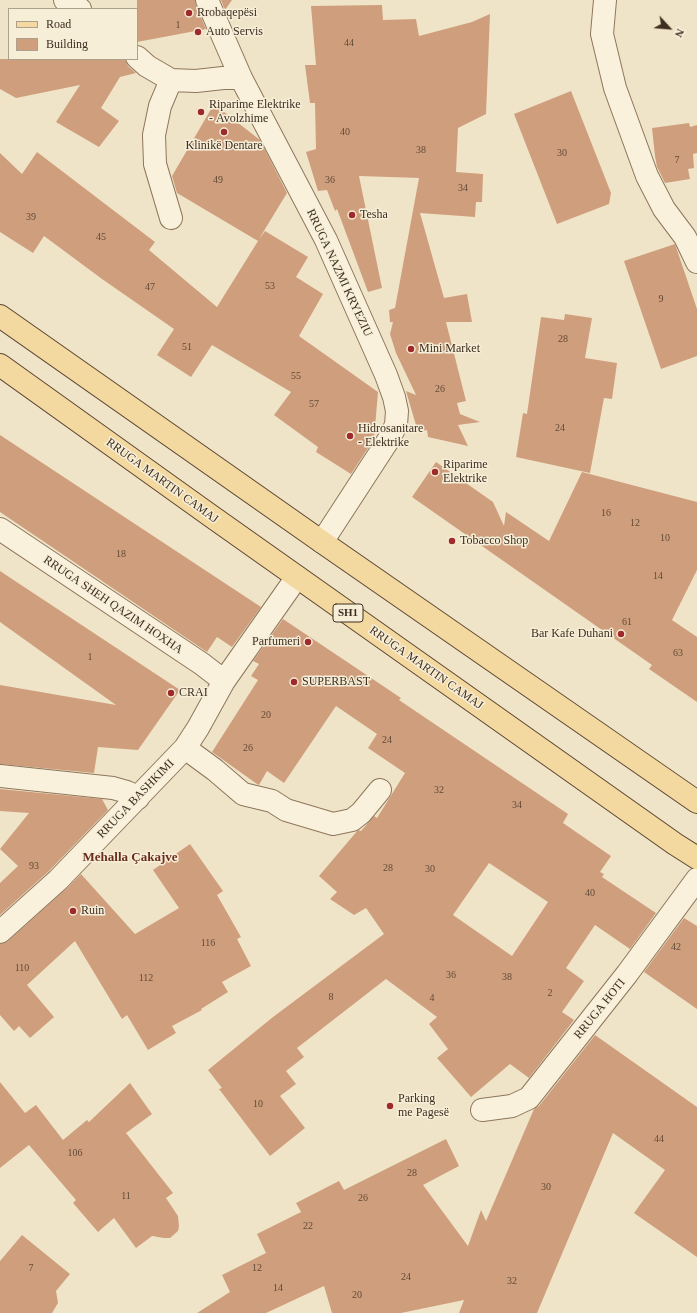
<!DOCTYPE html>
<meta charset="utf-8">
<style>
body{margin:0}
#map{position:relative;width:697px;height:1313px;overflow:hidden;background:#f0e4c8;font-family:Georgia,serif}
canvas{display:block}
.legend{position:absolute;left:8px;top:8px;width:130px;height:52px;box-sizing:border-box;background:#f7eed8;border:1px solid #ada18e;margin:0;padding:5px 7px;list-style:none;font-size:12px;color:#3d2e20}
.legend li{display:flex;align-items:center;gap:8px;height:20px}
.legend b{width:20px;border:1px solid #ada18e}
.north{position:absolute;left:649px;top:8px;width:40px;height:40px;-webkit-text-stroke:3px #f7eed8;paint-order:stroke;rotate:116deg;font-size:11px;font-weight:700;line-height:16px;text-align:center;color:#3d2e20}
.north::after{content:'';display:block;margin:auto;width:14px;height:18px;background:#3d2e20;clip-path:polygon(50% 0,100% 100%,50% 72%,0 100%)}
</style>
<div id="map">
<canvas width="697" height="1313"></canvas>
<ul class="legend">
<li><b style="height:5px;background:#f3d9a0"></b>Road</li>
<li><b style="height:11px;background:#cf9f7d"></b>Building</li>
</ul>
<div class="north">N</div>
</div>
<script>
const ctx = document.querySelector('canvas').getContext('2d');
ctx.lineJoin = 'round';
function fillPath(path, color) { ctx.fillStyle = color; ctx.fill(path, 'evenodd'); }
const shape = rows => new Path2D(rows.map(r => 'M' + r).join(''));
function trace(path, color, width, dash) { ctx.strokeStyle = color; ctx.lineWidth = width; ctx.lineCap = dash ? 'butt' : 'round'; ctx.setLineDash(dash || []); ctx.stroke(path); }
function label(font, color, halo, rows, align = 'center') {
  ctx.font = font + ' Georgia,serif'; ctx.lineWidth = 3; ctx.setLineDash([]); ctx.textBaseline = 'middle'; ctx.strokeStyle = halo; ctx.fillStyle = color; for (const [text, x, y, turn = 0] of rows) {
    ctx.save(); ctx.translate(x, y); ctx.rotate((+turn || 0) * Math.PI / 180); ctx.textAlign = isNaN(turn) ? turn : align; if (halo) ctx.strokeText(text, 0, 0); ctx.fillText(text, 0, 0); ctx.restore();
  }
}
fillPath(shape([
 [137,0,195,0,196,5,206,29,137,42],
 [221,0,232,0,225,10],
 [382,5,383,20,416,19,419,36,472,22,490,14,486,114,458,128,456,172,483,174,482,202,476,202,475,217,420,213,444,298,467,294,472,322,446,322,466,401,457,403,460,414,480,422,458,425,468,446,428,437,427,430,418,432,406,391,416,395,396,353,390,334,393,322,390,322,389,310,395,308,419,178,359,176,382,288,368,292,337,209,335,211,327,190,318,191,306,152,316,149,315,103,310,103,305,65,316,65,311,6],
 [0,59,125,59,128,66,136,73,120,77,101,108,119,121,99,147,56,122,80,85,16,98,0,89],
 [571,91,611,193,609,204,557,224,514,114],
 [214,104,260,140,287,193,259,239,265,231,308,257,296,277,323,294,299,336,378,392,374,439,351,474,316,452,318,447,274,415,291,392,212,345,191,377,157,355,174,329,102,279,44,236,33,253,0,232,0,153,22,174,37,152,155,242,149,250,217,307,258,241,177,193,172,176],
 [689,123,690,127,697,125,697,153,693,154,694,168,688,169,690,179,665,183,657,167,655,156,652,128],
 [675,244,697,309,697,356,661,369,624,261],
 [565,314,592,318,585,358,617,363,612,399,604,398,590,473,516,457,523,413,527,414,541,317,564,320],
 [0,435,261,607,232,647,217,637,207,652,0,512],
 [436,462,493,502,504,526,506,512,549,541,582,472,697,502,697,570,672,620,697,637,697,702,649,669,652,665,412,497],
 [0,571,180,690,138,750,98,747,94,773,0,764,0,685,116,705,0,622],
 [283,619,401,698,399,700,568,814,563,823,611,856,600,872,604,874,602,877,656,913,630,949,595,925,566,968,584,981,562,1012,574,1020,529,1078,510,1064,471,1097,437,1058,448,1049,429,1024,437,1017,386,979,297,1048,304,1057,286,1071,296,1084,280,1096,305,1128,270,1156,219,1089,222,1088,208,1070,273,1017,384,934,366,908,354,915,330,899,337,892,319,876,358,830,361,831,374,816,377,818,405,773,368,748,377,734,336,706,284,783,267,771,259,785,257,784,212,752,258,680,251,676,259,664,253,661],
 [489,863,548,902,512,956,453,915],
 [0,789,102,799,108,810,49,871,0,915,0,883,18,866,0,849,29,813,0,811],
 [190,844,223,891,217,895,241,937,237,939,251,966,222,982,228,992,201,1009,202,1010,172,1026,176,1033,148,1050,127,1015,122,1019,75,941,27,985,54,1017,30,1038,19,1026,14,1031,0,1015,0,944,8,941,66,889,81,874,135,934,179,908,153,870],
 [684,918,697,926,697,1009,644,972],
 [595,1035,697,1107,697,1257,634,1213,665,1170,613,1133,537,1313,459,1313,464,1300,401,1313,332,1313,324,1286,266,1313,197,1313,230,1292,222,1275,266,1253,257,1234,301,1212,296,1203,339,1181,344,1190,446,1139,459,1166,423,1185,468,1246,481,1210,486,1221,534,1109,539,1106],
 [0,1082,25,1113,36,1105,63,1140,87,1120,89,1122,130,1083,152,1114,126,1133,173,1193,166,1198,178,1216,179,1226,178,1231,170,1238,164,1238,152,1236,136,1248,114,1218,98,1232,73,1203,76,1200,29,1145,0,1168],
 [22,1235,70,1274,56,1291,58,1303,52,1313,0,1313,0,1261]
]), '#cf9f7d');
const street = shape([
 [65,0,80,9],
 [207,0,241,78,326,240,386,375,394,397,397,411,396,425,389,439,322,542],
 [605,0,602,34,615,88,647,176,664,209,685,237,697,262],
 [137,57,147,66,171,80,196,81,223,78,241,78],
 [171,218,155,164,154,135,160,106,171,80],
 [0,529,202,664,224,681],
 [185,748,215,770,243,794,272,801,286,810,333,824,352,820,361,813,380,790],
 [0,776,113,788,127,792,138,798],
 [0,932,58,880,185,748,198,728,224,681,297,577],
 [482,1110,512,1106,529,1098,627,974,697,879]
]);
const primary = shape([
 [0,316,322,542,697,802],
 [0,365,211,516,675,844,697,858]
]);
trace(street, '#8d765c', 24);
trace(primary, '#5b4430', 24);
trace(street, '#faf1dc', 22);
trace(primary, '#f3d9a0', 22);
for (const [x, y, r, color] of [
 [189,13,4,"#9e2a2b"],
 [198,32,4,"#9e2a2b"],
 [201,112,4,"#9e2a2b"],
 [224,132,4,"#9e2a2b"],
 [352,215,4,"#9e2a2b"],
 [411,349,4,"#9e2a2b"],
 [350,436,4,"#9e2a2b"],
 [435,472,4,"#9e2a2b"],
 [452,541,4,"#9e2a2b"],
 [621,634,4,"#9e2a2b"],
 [308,642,4,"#9e2a2b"],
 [294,682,4,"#9e2a2b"],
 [171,693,4,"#9e2a2b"],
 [73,911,4,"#9e2a2b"],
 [390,1106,4,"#9e2a2b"]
]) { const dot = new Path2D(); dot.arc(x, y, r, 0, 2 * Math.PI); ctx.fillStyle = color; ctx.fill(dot); trace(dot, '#f7eed8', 1.5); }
label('10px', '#624a37', null, [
 ["1",178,25],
 ["44",349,43],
 ["40",345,132],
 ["38",421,150],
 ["30",562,153],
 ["7",677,160],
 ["49",218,180],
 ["36",330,180],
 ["34",463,188],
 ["39",31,217],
 ["45",101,237],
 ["53",270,286],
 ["47",150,287],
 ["9",661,299],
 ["28",563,339],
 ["51",187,347],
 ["55",296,376],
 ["26",440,389],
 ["57",314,404],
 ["24",560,428],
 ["16",606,513],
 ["12",635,523],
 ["10",665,538],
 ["18",121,554],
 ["14",658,576],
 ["61",627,622],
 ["63",678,653],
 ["1",90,657],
 ["20",266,715],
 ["24",387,740],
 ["26",248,748],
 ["32",439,790],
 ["34",517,805],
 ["93",34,866],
 ["28",388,868],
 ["30",430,869],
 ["40",590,893],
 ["116",208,943],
 ["42",676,947],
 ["110",22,968],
 ["36",451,975],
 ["38",507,977],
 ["112",146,978],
 ["2",550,993],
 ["8",331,997],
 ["4",432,998],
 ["10",258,1104],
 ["44",659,1139],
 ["106",75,1153],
 ["28",412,1173],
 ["30",546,1187],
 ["11",126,1196],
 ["26",363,1198],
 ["22",308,1226],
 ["7",31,1268],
 ["12",257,1268],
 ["24",406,1277],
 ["32",512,1281],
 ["14",278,1288],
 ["20",357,1295]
]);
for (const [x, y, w] of [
 [348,613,30]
]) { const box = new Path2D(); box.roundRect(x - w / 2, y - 9, w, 18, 3); ctx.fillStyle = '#f7eed8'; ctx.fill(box); trace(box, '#3d2e20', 1); }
label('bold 11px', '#3d2e20', null, [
 ["SH1",348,613]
]);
label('12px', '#3d2e20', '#f7eed8', [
 ["Rrobaqepësi",197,13],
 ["Auto Servis",206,32],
 ["Riparime Elektrike",209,105],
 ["- Avolzhime",209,119],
 ["Klinikë Dentare",224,146,"center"],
 ["Tesha",360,215],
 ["Mini Market",419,349],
 ["Hidrosanitare",358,429],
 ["- Elektrike",358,443],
 ["Riparime",443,465],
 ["Elektrike",443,479],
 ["Tobacco Shop",460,541],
 ["Bar Kafe Duhani",613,634,"right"],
 ["Parfumeri",300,642,"right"],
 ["SUPERBAST",302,682],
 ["CRAI",179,693],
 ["Ruin",81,911],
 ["Parking",398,1099],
 ["me Pagesë",398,1113]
], 'left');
label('12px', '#3d2e20', '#f7eed8', [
 ["RRUGA NAZMI KRYEZIU",339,273,65],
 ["RRUGA MARTIN CAMAJ",162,481,36],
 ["RRUGA SHEH QAZIM HOXHA",113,605,34],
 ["RRUGA MARTIN CAMAJ",426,668,35],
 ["RRUGA BASHKIMI",136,799,-46],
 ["RRUGA HOTI",600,1009,-51]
]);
label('bold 13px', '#6b2e1e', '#f7eed8', [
 ["Mehalla Çakajve",130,858]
]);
</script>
